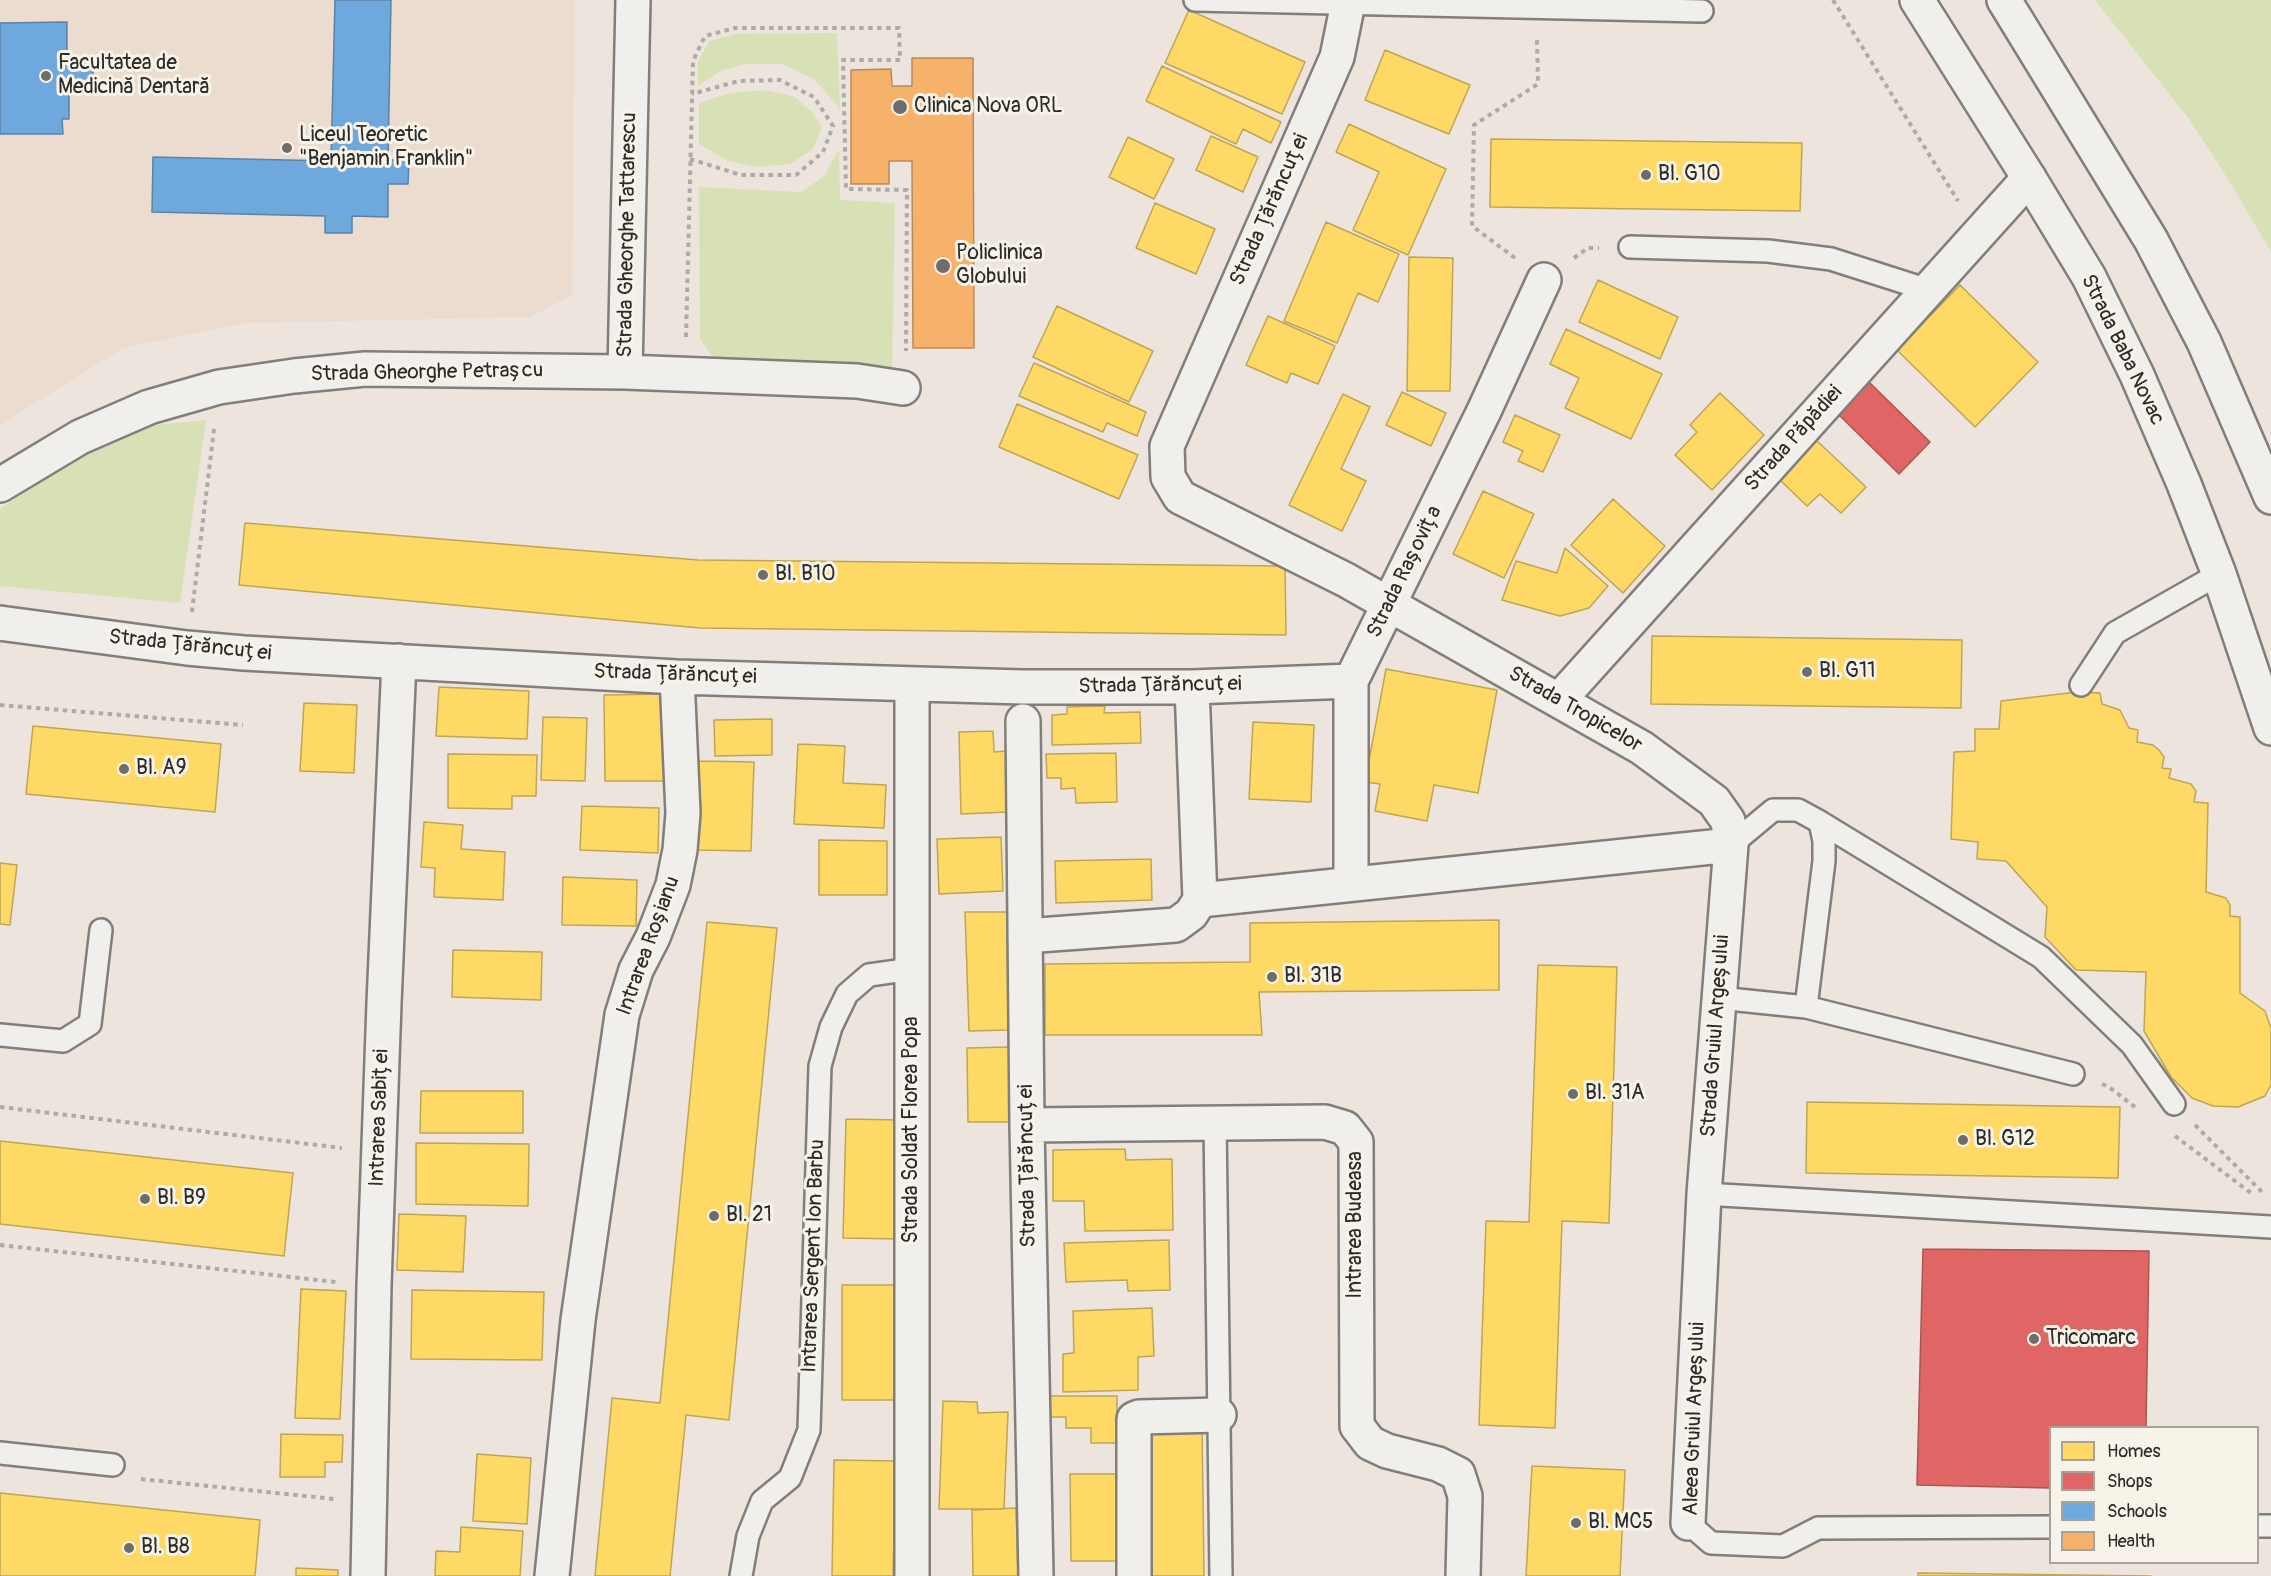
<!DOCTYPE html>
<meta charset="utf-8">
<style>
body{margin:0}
#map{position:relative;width:2271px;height:1576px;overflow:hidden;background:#ece4dd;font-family:Pangolin,sans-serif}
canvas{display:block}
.legend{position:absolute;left:2049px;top:1426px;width:210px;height:138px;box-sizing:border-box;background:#f7f3e8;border:2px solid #a5a39c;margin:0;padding:8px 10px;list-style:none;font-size:18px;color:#2b2b2b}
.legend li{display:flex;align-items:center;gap:12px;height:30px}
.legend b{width:30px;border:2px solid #a5a39c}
</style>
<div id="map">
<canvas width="2271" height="1576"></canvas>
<ul class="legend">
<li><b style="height:16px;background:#ffd966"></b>Homes</li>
<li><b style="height:16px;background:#e06666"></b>Shops</li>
<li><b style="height:16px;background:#6fa8dc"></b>Schools</li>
<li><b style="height:16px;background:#f6b26b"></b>Health</li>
</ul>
</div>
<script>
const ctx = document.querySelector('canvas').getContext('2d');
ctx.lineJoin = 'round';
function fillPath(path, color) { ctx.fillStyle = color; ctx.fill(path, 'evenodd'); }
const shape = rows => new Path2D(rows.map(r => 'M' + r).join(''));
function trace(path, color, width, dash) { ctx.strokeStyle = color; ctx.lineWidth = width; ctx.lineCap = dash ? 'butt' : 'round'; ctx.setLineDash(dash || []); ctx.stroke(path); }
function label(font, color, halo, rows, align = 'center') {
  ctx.font = font + ' Pangolin,sans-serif'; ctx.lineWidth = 6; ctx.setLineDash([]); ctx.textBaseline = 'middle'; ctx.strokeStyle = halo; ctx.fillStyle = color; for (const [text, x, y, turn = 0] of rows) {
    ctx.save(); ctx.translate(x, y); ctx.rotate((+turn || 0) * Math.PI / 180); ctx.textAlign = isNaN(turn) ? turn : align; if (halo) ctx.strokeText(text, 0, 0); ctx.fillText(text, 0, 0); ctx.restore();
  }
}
fillPath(shape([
 [0,0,575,0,572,295,530,317,245,323,123,348,0,425]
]), '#ecdbcf');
fillPath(shape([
 [2095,0,2271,0,2271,252,2228,179,2189,119],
 [837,33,840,109,814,79,782,64,746,64,720,71,698,86,698,61,709,41,736,34],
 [766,90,795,97,813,113,822,127,813,149,790,164,757,167,728,161,699,144,699,103,730,93],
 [839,149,840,200,895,203,892,372,717,363,700,339,699,187,802,192,824,176],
 [206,420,180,603,0,586,0,509,67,464,155,425]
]), '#d8e1b5');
const homes = shape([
 [1189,10,1305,62,1282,114,1165,63,1189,10],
 [1385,50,1470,85,1449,134,1365,100,1385,50],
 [1162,66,1281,122,1271,143,1243,129,1236,144,1146,101,1162,66],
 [1349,124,1446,169,1408,255,1353,230,1379,172,1336,152,1349,124],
 [1211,136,1258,157,1243,192,1196,170,1211,136],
 [1128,137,1174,159,1154,199,1109,177,1128,137],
 [1491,139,1802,143,1800,211,1490,207,1491,139],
 [1155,203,1215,229,1196,274,1136,248,1155,203],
 [1326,222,1399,254,1378,302,1358,293,1337,343,1284,321,1326,222],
 [1409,257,1453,258,1450,391,1407,391,1409,257],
 [1598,280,1678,317,1660,359,1579,322,1598,280],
 [1960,285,2038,362,1975,427,1897,350,1960,285],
 [1057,306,1153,351,1129,402,1033,357,1057,306],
 [1268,316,1335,346,1318,384,1291,373,1287,383,1246,365,1268,316],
 [1566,329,1662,374,1631,439,1565,408,1579,378,1550,364,1566,329],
 [1034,363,1146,412,1137,436,1107,423,1103,432,1019,396,1034,363],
 [1402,392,1446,413,1431,446,1386,425,1402,392],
 [1720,393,1764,435,1712,490,1675,455,1697,432,1690,425,1720,393],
 [1343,394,1370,407,1341,469,1366,481,1342,531,1289,505,1343,394],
 [1017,404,1138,455,1119,499,999,447,1017,404],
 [1515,415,1560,435,1543,472,1518,461,1523,451,1503,442,1515,415],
 [1816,440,1866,487,1841,513,1820,494,1807,506,1780,480,1816,440],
 [1483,491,1534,514,1504,578,1453,554,1483,491],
 [1613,499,1665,546,1623,593,1571,545,1613,499],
 [245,523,698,560,1285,566,1286,635,700,628,239,585,245,523],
 [1565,548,1608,586,1589,608,1560,616,1502,600,1516,561,1557,573,1565,548],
 [1652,636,1962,640,1961,708,1651,704,1652,636],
 [1386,669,1497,690,1478,793,1434,785,1427,821,1375,811,1380,784,1365,782,1386,669],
 [439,687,529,691,527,739,436,736,439,687],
 [2077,692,2100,693,2102,704,2120,710,2129,728,2138,730,2137,742,2153,745,2159,750,2164,757,2162,768,2171,769,2169,778,2191,784,2196,791,2194,802,2208,803,2206,892,2226,898,2230,905,2230,916,2240,917,2240,993,2265,1011,2271,1028,2271,1085,2265,1096,2238,1107,2213,1106,2192,1098,2171,1077,2144,1031,2146,972,2076,970,2045,937,2047,907,2006,861,1977,859,1978,842,1951,839,1954,752,1975,751,1975,729,1999,729,2001,701,2077,692],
 [663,694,664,781,605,781,604,695,663,694],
 [304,703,357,705,354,773,300,771,304,703],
 [1105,706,1104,713,1140,712,1141,743,1052,745,1052,715,1067,714,1067,707,1105,706],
 [543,717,587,718,585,781,541,780,543,717],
 [772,719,772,755,715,756,714,720,772,719],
 [1253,722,1314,725,1311,802,1249,799,1253,722],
 [33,726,221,744,215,812,26,794,33,726],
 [993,731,994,752,1006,751,1008,812,961,814,959,732,993,731],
 [798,744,845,746,843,783,886,785,884,828,794,824,798,744],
 [1116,753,1117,802,1076,803,1075,788,1061,789,1061,778,1047,778,1046,754,1116,753],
 [448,754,537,755,536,796,512,796,512,809,448,808,448,754],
 [699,761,754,762,751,851,697,850,699,761],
 [582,806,659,808,658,853,580,850,582,806],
 [424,822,463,825,461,849,505,852,503,900,434,897,435,868,421,867,424,822],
 [1001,837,1003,891,939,894,937,839,1001,837],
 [819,840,887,841,887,895,819,895,819,840],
 [1151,859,1152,900,1056,903,1055,861,1151,859],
 [0,863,17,865,10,925,0,924,0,863],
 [563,877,637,880,636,926,562,925,563,877],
 [965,912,1007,912,1008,1030,969,1031,965,912],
 [1499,920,1499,990,1259,992,1262,1035,1045,1035,1045,964,1250,962,1250,923,1499,920],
 [707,922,777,928,729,1420,686,1415,670,1576,595,1576,612,1398,660,1403,707,922],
 [453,950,542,952,541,1000,452,997,453,950],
 [1538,965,1617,967,1609,1223,1562,1221,1555,1428,1479,1425,1486,1221,1529,1222,1538,965],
 [1010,1047,1011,1122,968,1122,967,1048,1010,1047],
 [421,1091,523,1091,523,1133,420,1133,421,1091],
 [1807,1102,2120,1107,2118,1178,1806,1173,1807,1102],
 [846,1119,902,1120,899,1239,843,1238,846,1119],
 [0,1141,293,1173,284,1256,0,1224,0,1141],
 [416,1143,529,1144,528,1206,416,1204,416,1143],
 [1125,1149,1126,1160,1172,1159,1173,1230,1085,1231,1084,1201,1053,1201,1053,1150,1125,1149],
 [399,1214,466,1216,463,1272,397,1270,399,1214],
 [1169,1240,1170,1290,1128,1291,1127,1280,1066,1282,1064,1243,1169,1240],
 [842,1285,901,1285,900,1400,842,1400,842,1285],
 [301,1289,346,1291,340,1419,295,1418,301,1289],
 [412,1290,544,1292,542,1360,411,1359,412,1290],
 [1152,1308,1154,1356,1138,1357,1138,1390,1063,1392,1063,1354,1074,1353,1073,1311,1152,1308],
 [1047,1396,1117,1396,1117,1443,1091,1443,1091,1428,1066,1428,1066,1417,1047,1417,1047,1396],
 [943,1401,977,1402,978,1413,1008,1412,1004,1509,939,1509,943,1401],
 [1202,1423,1204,1576,1139,1576,1138,1424,1202,1423],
 [281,1434,343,1435,342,1462,325,1462,325,1477,280,1477,281,1434],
 [477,1454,531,1458,527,1524,473,1521,477,1454],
 [834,1460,896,1461,893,1576,832,1576,834,1460],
 [1532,1466,1625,1470,1620,1576,1526,1576,1532,1466],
 [1070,1474,1122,1474,1122,1561,1071,1561,1070,1474],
 [0,1493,260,1520,255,1576,0,1576,0,1493],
 [1016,1508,1018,1576,973,1576,972,1510,1016,1508],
 [461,1527,523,1531,520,1576,435,1576,436,1551,460,1552,461,1527],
 [296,1568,338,1570,338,1576,296,1576,296,1568],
 [1918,1573,2151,1576,1918,1576,1918,1573]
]);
fillPath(homes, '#ffd966');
trace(homes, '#bfa554', 1.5);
const shops = shape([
 [1869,382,1930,442,1899,474,1838,414,1869,382],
 [1923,1249,2149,1251,2146,1428,2050,1428,2050,1488,1917,1485,1923,1249]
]);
fillPath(shops, '#e06666');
trace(shops, '#aa5454', 1.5);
const schools = shape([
 [335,0,391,0,388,160,409,160,408,184,388,184,388,217,352,216,352,233,325,233,325,216,152,212,153,157,331,161,335,0],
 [67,22,67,61,93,61,93,90,69,90,69,119,62,119,63,134,0,134,0,23,67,22]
]);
fillPath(schools, '#6fa8dc');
trace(schools, '#5b82a7', 1.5);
const health = shape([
 [912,58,973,58,974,348,913,348,912,161,889,161,889,184,851,184,851,70,891,69,892,86,912,86,912,58]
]);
fillPath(health, '#f6b26b');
trace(health, '#b98a58', 1.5);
const lane = shape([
 [1195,0,1702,11],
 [1630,247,1768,251,1831,259,1928,290],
 [2081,685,2115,633,2219,574],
 [1820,822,2041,957,2132,1045,2174,1104],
 [1719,998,1806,1007,1824,861,1824,841,1820,822,1798,810,1773,810,1731,845],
 [1806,1007,2073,1074],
 [0,1035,63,1041,90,1024,101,930],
 [1215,1122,1221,1576],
 [1704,1194,2271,1227],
 [0,1453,113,1465],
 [1688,1523,1711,1543,1783,1546,1818,1528,2050,1527],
 [2258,1526,2271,1526],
 [741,1576,748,1536,762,1501,790,1478,809,1430,820,1066,831,1027,847,994,869,975,912,969]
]);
const street = shape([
 [1348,3,1337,57,1167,446,1168,477,1180,497,1346,580,1642,748,1714,801,1728,821,1731,845,1704,1194,1688,1523],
 [625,372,633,0],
 [0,485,80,437,149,407,219,387,294,376,365,369,625,372,857,381,903,388],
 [0,623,187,648,244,653,677,677,1023,687,1192,687,1351,681],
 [912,684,912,1576],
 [1192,687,1200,900],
 [1559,700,2029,178],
 [1023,721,1027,1125,1036,1576],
 [1351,884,1351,681,1484,411,1544,280],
 [1025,936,1176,925,1191,914,1200,900,1731,845],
 [1027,1125,1325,1122,1345,1128,1356,1142,1357,1426,1370,1443,1387,1451,1438,1464,1458,1474,1465,1496,1463,1576],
 [368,1576,374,1286,384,1003,399,661],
 [552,1576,578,1320,622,1015,636,970,653,937,673,885,680,850,683,813,677,677],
 [1134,1576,1134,1419,1139,1417,1219,1415]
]);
const secondary = shape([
 [1917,0,2029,178,2089,277,2137,375,2184,484,2219,574,2271,728],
 [2004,0,2151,240,2204,342,2271,497]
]);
trace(lane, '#827e7b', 26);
trace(street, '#827e7b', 38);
trace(secondary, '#827e7b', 38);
trace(shape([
 [1833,0,1958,201],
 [690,159,741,175,796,175,823,152,833,126,814,97,780,80,739,81,692,94],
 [1515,258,1472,226,1474,125,1538,84,1537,39],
 [1574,258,1588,248,1599,248],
 [686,337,693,61,705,36,735,28,899,28,900,60,843,60,846,189,907,190,906,351],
 [192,612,214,429],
 [0,705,243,725],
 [2102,1084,2109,1087,2135,1107],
 [0,1107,342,1148],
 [2195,1125,2264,1194],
 [2175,1136,2251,1193],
 [0,1245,336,1282],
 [141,1479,334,1499]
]), '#adaba8', 4, [4.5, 4.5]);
trace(lane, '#f1efeb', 21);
trace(street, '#f1efeb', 33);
trace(secondary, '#f1efeb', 33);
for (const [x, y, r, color] of [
 [46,76,6,"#6f6c69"],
 [900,107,8,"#6f6c69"],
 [287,148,6,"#6f6c69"],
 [1646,175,6,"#6f6c69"],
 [943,266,8,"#6f6c69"],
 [763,575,6,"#6f6c69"],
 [1807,672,6,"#6f6c69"],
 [124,769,6,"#6f6c69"],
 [1272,977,6,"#6f6c69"],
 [1573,1094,6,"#6f6c69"],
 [1963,1140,6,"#6f6c69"],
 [145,1199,6,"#6f6c69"],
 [714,1216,6,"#6f6c69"],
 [2034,1339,6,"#6f6c69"],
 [1576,1523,6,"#6f6c69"],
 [129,1548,6,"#6f6c69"]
]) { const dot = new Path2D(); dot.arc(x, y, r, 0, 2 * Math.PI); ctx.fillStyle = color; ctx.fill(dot); trace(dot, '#f7f3e8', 2); }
label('21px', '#2b2b2b', '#f7f3e8', [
 ["Facultatea de",58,64],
 ["Medicină Dentară",58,88],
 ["Clinica Nova ORL",914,107],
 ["Liceul Teoretic",299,136],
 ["\"Benjamin Franklin\"",299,160],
 ["Bl. G10",1658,175],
 ["Policlinica",956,254],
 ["Globului",956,278],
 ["Bl. B10",775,575],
 ["Bl. G11",1819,672],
 ["Bl. A9",136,769],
 ["Bl. 31B",1284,977],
 ["Bl. 31A",1585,1094],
 ["Bl. G12",1975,1140],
 ["Bl. B9",157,1199],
 ["Bl. 21",726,1216],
 ["Tricomarc",2046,1339],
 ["Bl. MC5",1588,1523],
 ["Bl. B8",141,1548]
], 'left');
label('21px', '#2b2b2b', '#f7f3e8', [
 ["Strada Țărăncuței",1270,210,-66],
 ["Strada Gheorghe Tattarescu",628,235,-89],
 ["Strada Baba Novac",2122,350,64],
 ["Strada Gheorghe Petrașcu",427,373,-1],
 ["Strada Păpădiei",1794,439,-48],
 ["Strada Rașovița",1405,572,-64],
 ["Strada Țărăncuței",190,646,6],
 ["Strada Țărăncuței",675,675,2],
 ["Strada Țărăncuței",1160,686,-1],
 ["Strada Tropicelor",1575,710,30],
 ["Intrarea Roșianu",649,946,-70],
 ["Strada Gruiul Argeșului",1716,1036,-86],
 ["Intrarea Sabiței",380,1118,-88],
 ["Strada Soldat Florea Popa",912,1130,-90],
 ["Strada Țărăncuței",1028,1166,-91],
 ["Intrarea Budeasa",1356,1225,-90],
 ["Intrarea Sergent Ion Barbu",814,1256,-88],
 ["Aleea Gruiul Argeșului",1695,1419,-88]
]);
</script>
